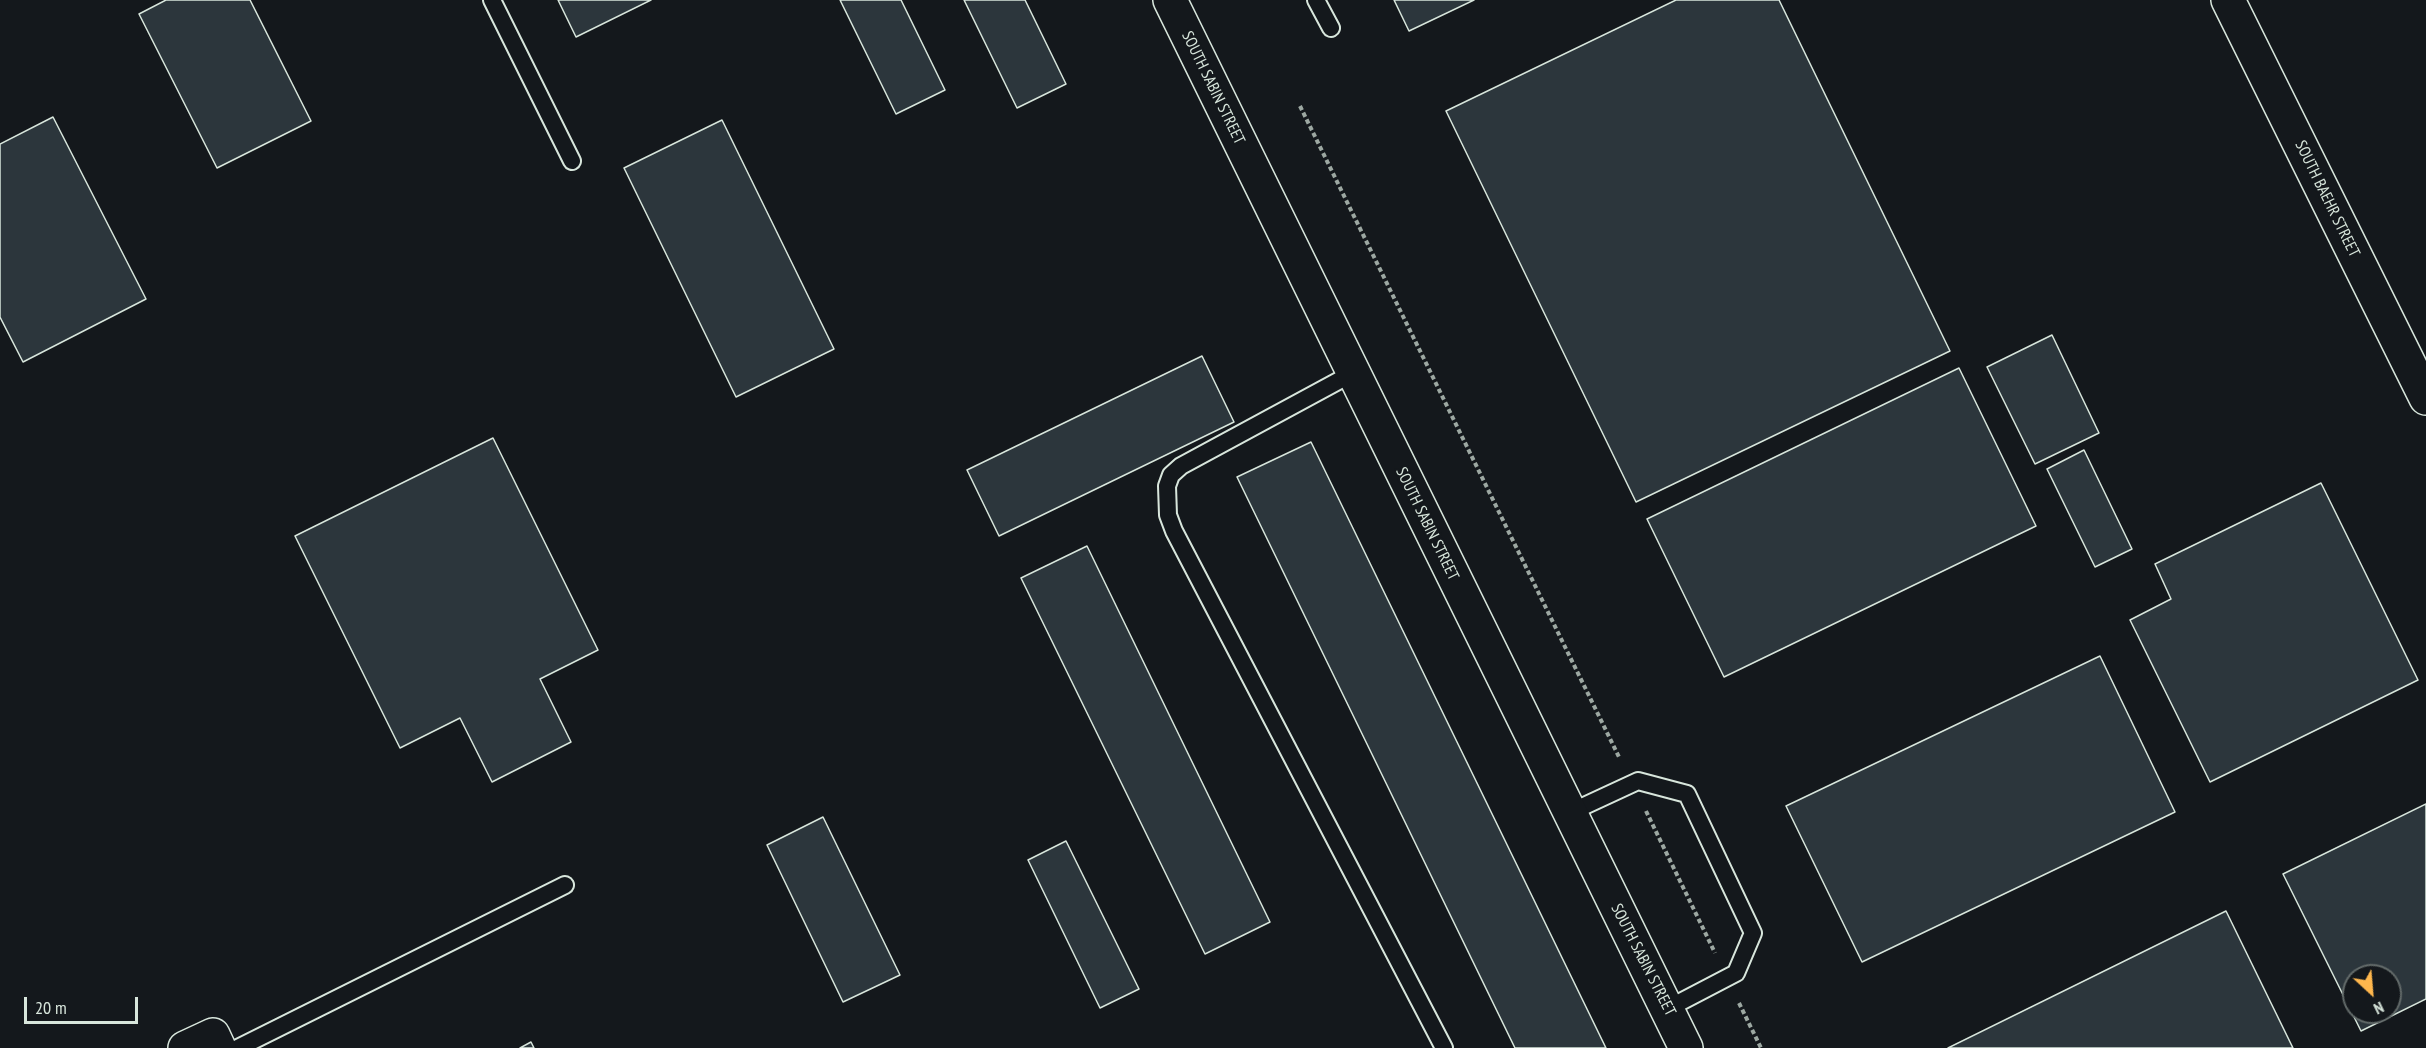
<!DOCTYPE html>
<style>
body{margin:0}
#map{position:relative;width:2426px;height:1048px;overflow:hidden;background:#14181c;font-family:"PT Sans Narrow",sans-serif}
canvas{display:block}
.north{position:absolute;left:2342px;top:964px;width:60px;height:60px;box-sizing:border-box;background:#14181c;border:2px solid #626a69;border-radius:50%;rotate:154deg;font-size:16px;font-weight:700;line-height:24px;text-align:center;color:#d8e6dc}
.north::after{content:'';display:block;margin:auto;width:21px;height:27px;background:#ffb74d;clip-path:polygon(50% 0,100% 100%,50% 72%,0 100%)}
.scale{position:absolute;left:24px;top:997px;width:114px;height:27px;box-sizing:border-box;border:3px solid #d8e6dc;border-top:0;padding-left:8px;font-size:18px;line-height:21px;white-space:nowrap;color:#d8e6dc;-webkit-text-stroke:4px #14181c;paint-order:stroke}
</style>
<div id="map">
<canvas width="2426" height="1048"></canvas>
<div class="north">N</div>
<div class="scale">20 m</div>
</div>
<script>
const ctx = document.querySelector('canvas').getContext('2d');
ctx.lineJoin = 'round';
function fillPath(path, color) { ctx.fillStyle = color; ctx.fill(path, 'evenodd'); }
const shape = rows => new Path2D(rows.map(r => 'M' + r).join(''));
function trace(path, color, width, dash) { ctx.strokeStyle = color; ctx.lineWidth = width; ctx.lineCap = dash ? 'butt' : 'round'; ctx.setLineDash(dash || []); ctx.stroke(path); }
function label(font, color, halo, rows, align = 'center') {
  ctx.font = font + ' "PT Sans Narrow",sans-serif'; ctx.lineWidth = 4.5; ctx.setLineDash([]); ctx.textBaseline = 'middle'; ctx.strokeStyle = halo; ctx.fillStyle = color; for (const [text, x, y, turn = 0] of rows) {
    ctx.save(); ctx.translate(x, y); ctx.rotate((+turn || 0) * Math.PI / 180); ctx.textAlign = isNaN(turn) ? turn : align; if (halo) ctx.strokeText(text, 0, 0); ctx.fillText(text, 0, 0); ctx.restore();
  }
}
const building = shape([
 [166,0,250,0,311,121,217,168,139,14,166,0],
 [558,0,651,0,576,37,558,0],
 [840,0,901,0,945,90,896,114,840,0],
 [964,0,1025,0,1066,84,1017,108,964,0],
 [1394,0,1474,0,1409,31,1394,0],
 [1676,0,1779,0,1950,351,1636,502,1446,111,1676,0],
 [53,117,146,299,23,362,0,317,0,144,53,117],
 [722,120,834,349,736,397,624,168,722,120],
 [2052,335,2099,433,2035,464,1987,367,2052,335],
 [1202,356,1234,422,999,536,967,470,1202,356],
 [1959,368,2036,526,1724,677,1647,519,1959,368],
 [493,438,598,650,540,679,571,742,492,782,460,718,400,748,295,536,493,438],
 [1311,442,1606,1048,1515,1048,1237,477,1311,442],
 [2084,450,2132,549,2095,567,2047,469,2084,450],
 [2321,483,2418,680,2210,782,2130,620,2171,599,2155,564,2321,483],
 [1087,546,1270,922,1205,954,1021,578,1087,546],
 [2100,656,2175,812,1862,962,1786,806,2100,656],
 [2426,804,2426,999,2361,1031,2283,874,2426,804],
 [2354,976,2390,976,2390,1012,2354,1012,2354,976],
 [823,817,900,975,843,1002,767,845,823,817],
 [1066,841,1139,989,1100,1008,1028,860,1066,841],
 [2226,911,2293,1048,1948,1048,2226,911],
 [531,1042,534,1048,520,1048,531,1042]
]);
fillPath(building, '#2c363c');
trace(building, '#d8e6dc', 1.5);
const lane = shape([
 [492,0,572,161],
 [1316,0,1331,28],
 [1353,373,1181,466,1171,475,1167,486,1168,515,1174,531,1444,1048],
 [1569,813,1638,781,1687,794,1753,933,1736,973,1667,1009],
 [238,1048,565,885]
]);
const street = shape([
 [1170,0,1686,1048],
 [2228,0,2426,398],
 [185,1048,213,1035,219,1048]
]);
trace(lane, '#d8e6dc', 20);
trace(street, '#d8e6dc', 36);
trace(shape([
 [1300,106,1620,759],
 [1646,811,1715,953],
 [1739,1003,1761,1048]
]), '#9da8a2', 4, [4.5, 3]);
trace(lane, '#14181c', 16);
trace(street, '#14181c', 33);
label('16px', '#d8e6dc', '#14181c', [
 ["SOUTH SABIN STREET",1213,88,64],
 ["SOUTH BAEHR STREET",2327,199,64],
 ["SOUTH SABIN STREET",1427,524,64],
 ["SOUTH SABIN STREET",1643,960,63]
]);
</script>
